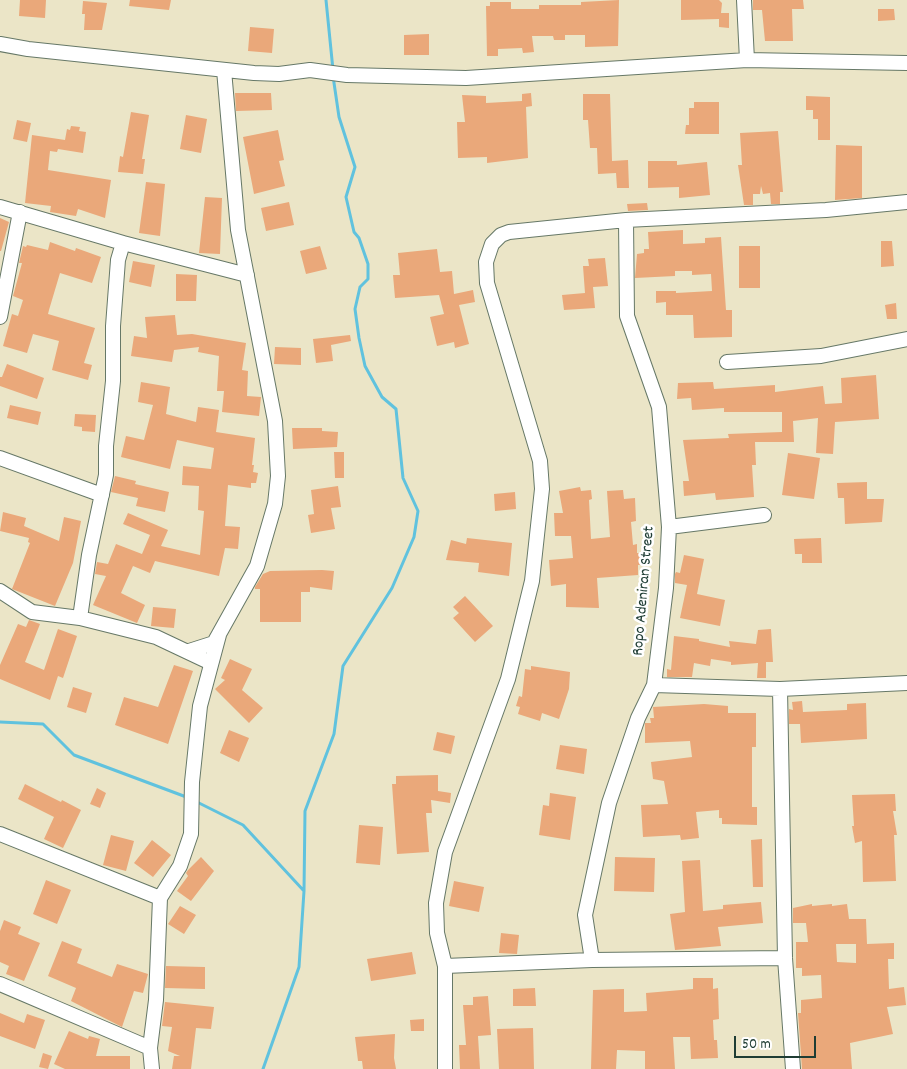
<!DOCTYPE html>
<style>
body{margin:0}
#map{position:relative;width:907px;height:1069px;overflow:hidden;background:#ebe5c7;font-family:Dekko,sans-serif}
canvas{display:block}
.scale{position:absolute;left:734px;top:1036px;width:82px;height:22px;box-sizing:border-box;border:2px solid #1f3d34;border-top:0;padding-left:6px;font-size:15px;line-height:18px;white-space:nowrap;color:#1f3d34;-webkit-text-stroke:4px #fff;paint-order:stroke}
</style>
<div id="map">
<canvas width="907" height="1069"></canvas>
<div class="scale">50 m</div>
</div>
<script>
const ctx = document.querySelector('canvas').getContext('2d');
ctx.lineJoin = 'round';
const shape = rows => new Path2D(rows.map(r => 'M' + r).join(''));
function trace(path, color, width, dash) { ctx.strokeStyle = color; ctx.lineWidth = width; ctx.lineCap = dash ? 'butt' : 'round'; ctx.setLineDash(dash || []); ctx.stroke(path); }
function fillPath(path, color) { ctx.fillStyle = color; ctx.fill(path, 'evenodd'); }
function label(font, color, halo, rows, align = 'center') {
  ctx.font = font + ' Dekko,sans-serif'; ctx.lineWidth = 5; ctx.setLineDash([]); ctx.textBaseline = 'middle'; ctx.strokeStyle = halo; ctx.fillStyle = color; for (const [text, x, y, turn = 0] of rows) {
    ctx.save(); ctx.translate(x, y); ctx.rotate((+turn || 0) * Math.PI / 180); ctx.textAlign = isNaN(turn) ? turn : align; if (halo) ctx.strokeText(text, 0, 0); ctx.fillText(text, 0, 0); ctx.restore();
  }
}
trace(shape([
 [326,0,333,70],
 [0,722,43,724,74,755,189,798],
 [197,802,243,825,304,891],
 [263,1069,299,967,304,891,305,811,334,734,343,666,392,588,414,537,418,511,403,478,396,409,382,397,365,366,359,338,355,309,360,287,368,279,368,264,359,238,354,232,346,197,355,167,339,117,333,76]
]), '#60c2de', 3);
fillPath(shape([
 [20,0,46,0,45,18,19,16],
 [130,0,171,0,169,10,129,6],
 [619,0,618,46,585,47,585,35,565,35,565,40,554,40,553,36,532,36,534,52,523,53,522,48,498,49,498,56,487,56,486,6,490,6,490,2,511,2,511,9,539,9,539,5,581,5,581,2],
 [681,0,719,0,722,3,721,13,729,13,729,28,719,27,719,19,681,20],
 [753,0,803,0,804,9,792,9,793,41,765,41,762,10,753,10],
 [83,1,107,3,102,30,84,30,85,14,82,14],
 [878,9,894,9,895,20,878,21],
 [250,27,274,29,272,53,248,51],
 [429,34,429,55,404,55,404,35],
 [235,93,271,93,272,110,236,111],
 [531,93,532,106,526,107,528,158,487,163,487,157,458,158,457,122,465,122,462,95,486,96,486,103,522,101,522,94],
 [583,94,610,94,612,161,628,160,629,188,617,188,616,173,598,174,597,148,590,148,588,120,583,120],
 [806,96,830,97,830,140,818,140,818,119,813,119,813,110,806,110],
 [694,102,719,102,719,134,685,134,686,125,689,125,689,108,694,108],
 [131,112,149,115,142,159,145,159,143,174,118,172,120,156,123,157],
 [186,115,207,119,201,153,180,149],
 [17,120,31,123,27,142,13,139],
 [71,126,80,127,79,131,86,132,83,153,58,149,57,152,50,151,48,170,111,180,105,218,78,209,76,216,50,212,51,206,25,203,32,135,65,140,67,129,70,130],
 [278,130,284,160,279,161,285,186,254,194,243,137],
 [778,131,783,192,780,192,780,204,771,204,770,193,763,194,761,186,760,194,753,194,753,205,744,205,738,165,742,165,740,133],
 [836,145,862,146,862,198,835,200],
 [648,161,677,161,677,165,707,162,710,195,679,198,679,187,648,188],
 [146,182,165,184,160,236,139,233],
 [205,197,222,198,220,254,199,253],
 [289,202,294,225,266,231,261,208],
 [647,203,648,210,628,211,627,204],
 [0,218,9,222,1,251,0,251],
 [683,230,683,244,705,243,705,238,721,237,726,310,732,310,732,337,694,338,693,315,666,315,666,302,656,303,656,291,676,291,676,293,712,291,711,274,692,275,692,271,675,271,675,276,635,278,637,254,644,253,644,249,649,249,648,232],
 [881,241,892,241,894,266,881,267],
 [50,242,75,251,76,248,101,257,92,283,60,273,49,310,48,314,95,328,84,363,92,365,88,380,52,370,59,341,33,334,27,353,3,346,12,314,18,316,23,300,13,296,22,263,19,263,23,246,26,247,27,245,48,250],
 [320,246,327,269,306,274,300,251],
 [739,246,760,246,760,288,739,288],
 [437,249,440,272,452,271,454,294,473,290,475,302,459,305,469,344,455,348,454,342,437,346,430,317,444,314,439,295,395,298,393,275,400,275,398,253],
 [605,258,608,286,593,287,595,308,564,310,562,295,585,293,583,266,589,266,588,259],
 [133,261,155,265,151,287,129,282],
 [176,274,197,275,196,301,176,301],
 [896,303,897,319,887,319,885,305],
 [175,315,177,335,192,334,246,343,242,370,248,371,247,396,261,397,259,416,222,412,224,391,217,391,219,356,198,352,199,347,174,350,172,362,131,356,134,336,147,338,145,317],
 [350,335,351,341,331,345,333,361,316,363,313,339],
 [275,347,301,348,301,365,274,364],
 [7,364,44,378,37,399,0,386,0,377,2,377],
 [876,375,879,419,835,422,833,454,816,453,818,418,793,421,794,442,755,442,756,465,752,465,754,497,716,500,715,493,684,496,683,481,689,481,683,440,729,438,728,434,782,432,782,412,724,412,724,408,692,410,691,398,677,399,678,383,713,382,714,389,775,385,775,392,823,386,825,404,842,403,841,378],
 [141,382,170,387,166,414,196,422,198,407,219,410,216,432,255,438,252,465,254,465,253,472,258,473,256,483,251,483,251,488,228,485,225,526,240,527,238,549,225,548,219,576,155,561,150,573,133,566,121,593,145,605,137,623,93,605,106,576,95,574,97,562,108,564,116,544,142,554,150,535,123,524,128,513,168,530,161,546,200,555,204,511,198,510,199,486,182,485,183,466,211,469,214,448,177,440,170,469,121,457,126,436,144,440,153,405,138,402],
 [10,405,41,412,38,425,7,418],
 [75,414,96,415,95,432,82,431,82,427,74,426],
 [292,428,322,428,322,431,338,432,337,447,293,449],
 [334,452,344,452,344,478,335,478],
 [788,453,820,458,814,499,782,495],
 [115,476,136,481,135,484,169,492,165,512,136,506,138,498,111,492],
 [867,482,867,499,884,499,882,522,845,524,844,498,838,498,837,483],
 [338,486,341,507,331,508,335,529,311,533,308,515,314,514,311,490],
 [580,487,581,491,591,490,592,499,589,500,591,539,610,537,607,491,623,490,624,499,635,498,636,521,631,522,633,545,637,544,637,553,644,553,644,565,638,565,638,575,597,578,599,608,566,607,566,584,551,586,549,560,573,558,571,536,555,536,554,513,563,513,559,491],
 [515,492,516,509,495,511,494,494],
 [3,512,26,518,24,526,59,541,64,517,81,521,73,563,55,606,12,589,30,543,28,542,29,538,0,531],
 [467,538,512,543,509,576,478,572,479,563,446,560,451,540,466,544],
 [821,538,822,563,802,563,802,554,795,554,794,539],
 [684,555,704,559,697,594,725,600,720,626,680,618,687,585,675,583,675,574,676,572,680,573],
 [322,570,334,571,332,590,310,587,310,592,301,592,301,622,260,622,260,589,255,589,255,587,263,574,270,571],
 [465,596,493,626,475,642,453,618,459,613,453,607],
 [153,607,176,609,174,628,151,626],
 [29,620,40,624,25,662,44,670,58,629,77,636,63,678,58,676,50,700,0,679,0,665,18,624,26,627],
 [771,629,773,662,766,662,766,678,757,678,758,663,731,665,731,662,711,659,710,666,694,663,692,677,667,677,667,669,671,670,674,636,699,639,699,641,730,647,729,641,756,644,758,630],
 [230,659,252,669,242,690,263,708,249,723,215,689,225,680,221,678],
 [174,665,193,671,168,744,115,725,124,697,158,707],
 [531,666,570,672,569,689,559,719,542,713,540,721,518,714,520,707,516,706,519,696,522,697,525,669,531,670],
 [73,687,92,693,86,713,67,707],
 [802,701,803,712,847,710,847,704,866,703,867,739,801,743,800,724,789,724,789,709,793,710,792,702],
 [704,704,728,706,728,713,756,713,756,747,752,747,752,807,757,807,757,825,722,824,722,818,719,818,719,810,696,812,699,838,681,840,680,835,643,837,641,805,668,804,664,781,653,779,651,762,692,757,690,741,645,743,645,723,651,723,650,718,654,718,653,707],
 [229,730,249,738,239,762,220,753],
 [437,732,455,736,451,754,433,750],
 [560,745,587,749,584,774,556,769],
 [438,775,438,791,451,793,450,803,431,800,432,813,426,813,429,852,397,854,392,784,396,784,396,776],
 [25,784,61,802,62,800,81,810,63,848,44,839,54,817,18,799],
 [97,788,106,793,100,808,90,804],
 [550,793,576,797,570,840,539,835,543,805,549,806],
 [895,794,896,811,893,811,897,835,894,835,896,881,863,882,862,841,855,843,852,826,854,826,852,795],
 [359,825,383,827,380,865,356,863],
 [111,835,134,841,126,871,103,865],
 [762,839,763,887,753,887,751,840],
 [152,840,171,855,153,877,134,863],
 [201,857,214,871,191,901,177,891,188,876,186,873,188,870],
 [615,857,655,858,654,892,614,891],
 [700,860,703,911,723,909,723,905,761,902,763,923,718,927,721,946,675,950,670,914,685,912,682,861],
 [46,880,71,890,57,924,33,914],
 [454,881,484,887,479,912,449,906],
 [812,904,812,906,832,904,832,906,847,904,849,919,866,919,867,944,894,943,894,959,888,959,889,989,904,987,906,1005,887,1007,893,1034,850,1043,852,1069,802,1069,798,1013,801,1013,801,1000,822,998,821,975,802,976,802,968,796,968,796,942,808,942,806,923,793,923,793,908],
 [836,944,856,944,856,963,837,962],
 [180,906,196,915,184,934,168,924],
 [4,920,21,927,18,934,40,943,24,981,6,974,9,966,0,962,0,931],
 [501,933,519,935,517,954,499,953],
 [62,941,82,949,77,963,112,977,117,964,148,974,143,993,134,991,122,1027,71,1001,76,988,48,976],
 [412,952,416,974,371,981,367,959],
 [166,966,205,967,205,989,165,988],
 [693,978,713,978,713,989,718,988,719,1019,713,1020,714,1040,717,1040,718,1058,691,1059,690,1037,673,1037,675,1069,645,1069,645,1051,617,1050,616,1069,591,1069,593,990,624,989,624,1012,647,1011,646,993,693,989],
 [535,988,536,1006,513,1006,513,989],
 [488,996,491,1035,478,1036,480,1069,460,1069,459,1045,466,1045,463,1005,473,1005,473,997],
 [165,1002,214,1007,211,1029,196,1028,191,1069,172,1069,174,1056,180,1056,168,1051,172,1027,162,1026],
 [0,1013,24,1023,27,1014,45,1020,35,1049,0,1036],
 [424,1019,424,1031,411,1031,410,1020],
 [533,1028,534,1069,499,1069,497,1029],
 [69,1031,88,1039,89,1036,100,1039,96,1056,130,1056,130,1069,65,1069,54,1064],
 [395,1034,394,1058,396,1069,363,1069,362,1061,358,1061,355,1037],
 [43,1053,52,1056,48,1069,39,1067]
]), '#eaa87a');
const minor = shape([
 [744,0,747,60],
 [0,44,28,49,254,73,279,74,310,70,347,75,466,78,747,60,907,63],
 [0,207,123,243,247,275],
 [0,317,20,212],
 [727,362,821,356,907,339],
 [0,458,102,495],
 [669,527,764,515],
 [0,591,32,612,80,618,156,637,211,663],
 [80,618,89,555,106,475,106,446,113,381,113,326,118,260,123,243],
 [189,651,214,643,257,566,275,504,278,476,275,421,238,230,224,70],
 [654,685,780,689,907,683],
 [780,689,785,958,793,1069],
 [0,834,160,898],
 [592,960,585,915,609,803,638,718,654,685,666,588,669,527,659,407,627,316,626,220],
 [445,966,592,960,785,958],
 [0,984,150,1048],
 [152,1069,150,1048,156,1000,160,898,180,866,191,834,192,782,200,706,219,635],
 [445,1069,445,966,437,933,436,903,445,852,508,679,532,581,542,489,540,461,487,283,486,262,492,244,501,235,509,232,626,220,826,210,907,202]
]);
trace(minor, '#667867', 16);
trace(minor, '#fff', 14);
label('16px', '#1f3d34', '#fff', [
 ["Ropo Adeniran Street",645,591,-85]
]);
</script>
